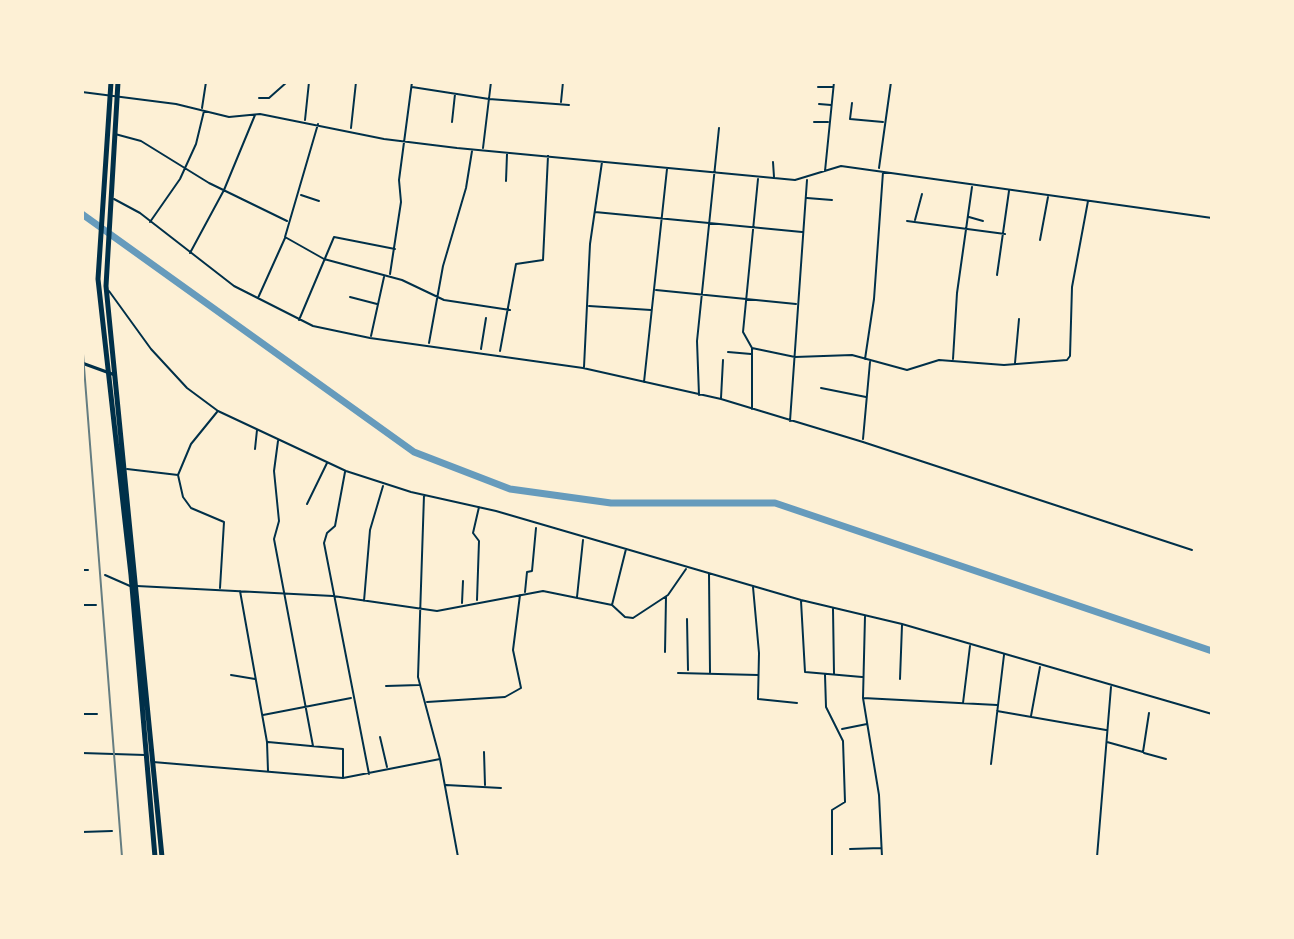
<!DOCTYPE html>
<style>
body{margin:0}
#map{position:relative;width:1294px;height:939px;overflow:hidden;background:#fdf0d5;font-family:"Roboto Condensed",sans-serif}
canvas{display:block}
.frame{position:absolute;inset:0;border:84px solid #fdf0d5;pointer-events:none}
</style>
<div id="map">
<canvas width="1294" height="939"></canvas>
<div class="frame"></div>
</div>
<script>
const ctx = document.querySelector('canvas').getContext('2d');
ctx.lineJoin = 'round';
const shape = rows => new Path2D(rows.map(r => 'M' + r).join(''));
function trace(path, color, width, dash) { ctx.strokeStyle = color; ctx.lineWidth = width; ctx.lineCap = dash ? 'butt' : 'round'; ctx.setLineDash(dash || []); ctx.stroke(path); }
trace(shape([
 [82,214,414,452,510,489,611,503,775,503,1212,651]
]), '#669bbc', 7);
trace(shape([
 [412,87,489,99,569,105],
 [818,87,833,87],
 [82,92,176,104,229,117,260,114,384,139,457,148,795,180,841,166,1212,218],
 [259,98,269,98,287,82],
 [561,102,563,82],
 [852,103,850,119,883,122],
 [819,104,831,105],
 [202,108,206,82],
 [305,120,309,82],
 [452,122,455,94],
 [814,122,828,122],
 [318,124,285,237,324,259,402,280,444,300,510,310],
 [351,128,356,82],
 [115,134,141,141,209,183,287,221],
 [483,148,491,82],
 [773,162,774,177],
 [879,168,891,82],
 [825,171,834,82],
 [506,181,507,154],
 [301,195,319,201],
 [807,198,832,200],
 [114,199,140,213,234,286,313,326,370,338,583,368,721,399,863,442,1192,550],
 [595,212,802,232],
 [969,217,983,221],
 [915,220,922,194],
 [907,221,1005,234],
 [150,222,180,179,196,144,204,111],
 [1040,240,1048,197],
 [190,253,224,190,255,115],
 [390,274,401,202,399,180,412,82],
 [997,275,1009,191],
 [656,290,796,304],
 [109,291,151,349,187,388,218,411,346,471,411,492,496,511,801,600,902,624,1212,714],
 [350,297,377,304],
 [258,298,285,238],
 [589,306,651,310],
 [299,320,334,237,395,249],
 [371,336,384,277],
 [429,343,443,266,466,188,472,151],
 [752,348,795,357,852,355,907,370,939,360,1004,365,1067,360,1070,356,1072,287,1088,201],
 [481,349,486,318],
 [500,351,516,264,543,260,548,156],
 [728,352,751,354],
 [865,359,874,299,883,172],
 [953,359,957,293,972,187],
 [1015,363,1019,319],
 [584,367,590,244,602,162],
 [644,382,667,169],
 [821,388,866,397],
 [699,395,697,341,719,128],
 [721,398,723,360],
 [752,409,752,348,743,332,758,179],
 [790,421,807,180],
 [863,439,870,362],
 [278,441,274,471,279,521,274,539,313,746],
 [255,449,257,430],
 [127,469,178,475,191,444,217,412],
 [345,472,335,526,327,533,324,543,369,774],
 [178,475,183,497,191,508,224,522,220,588],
 [424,495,418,677,440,759,458,857],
 [307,504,327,463],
 [82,570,88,570],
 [709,574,710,672],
 [105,575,130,586],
 [137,586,333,596,437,611,543,591,612,605,625,617,633,618,668,595,686,569],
 [753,587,759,653,758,699,797,703],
 [240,591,267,742,268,771],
 [525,592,527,572,532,571,536,528],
 [577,597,583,540],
 [477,600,479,541,473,533,479,507],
 [364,601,370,530,383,486],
 [801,601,805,672,862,677],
 [462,603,463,581],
 [82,605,96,605],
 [612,605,626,549],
 [833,609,834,674],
 [865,616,863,698,879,795,882,857],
 [687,619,688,670],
 [665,652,666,597],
 [678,673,758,675],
 [231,675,255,679],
 [825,675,826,707,843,741,845,802,832,810,832,857],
 [900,679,902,625],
 [386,686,419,685],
 [863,698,997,705],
 [427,702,505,697,521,688,513,650,520,595],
 [963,703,970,646],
 [997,711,1106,730],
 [82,714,97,714],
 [263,715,351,698],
 [1031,716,1040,667],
 [842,729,867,724],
 [380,737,387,767],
 [268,742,343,749,343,778],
 [1107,742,1143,752,1149,713],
 [484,752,485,785],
 [82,753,145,755],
 [1144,753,1166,759],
 [153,762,343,778,440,759],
 [991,764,1004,655],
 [446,785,501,788],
 [82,832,112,831],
 [850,849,881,848],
 [1097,857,1111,687]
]), '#003049', 2);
trace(shape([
 [82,363,115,375]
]), '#003049', 3);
trace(shape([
 [111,82,98,279,131,575,155,857],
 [118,82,106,286,162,857]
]), '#003049', 5);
trace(shape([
 [82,341,122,857]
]), '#657d81', 2);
</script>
